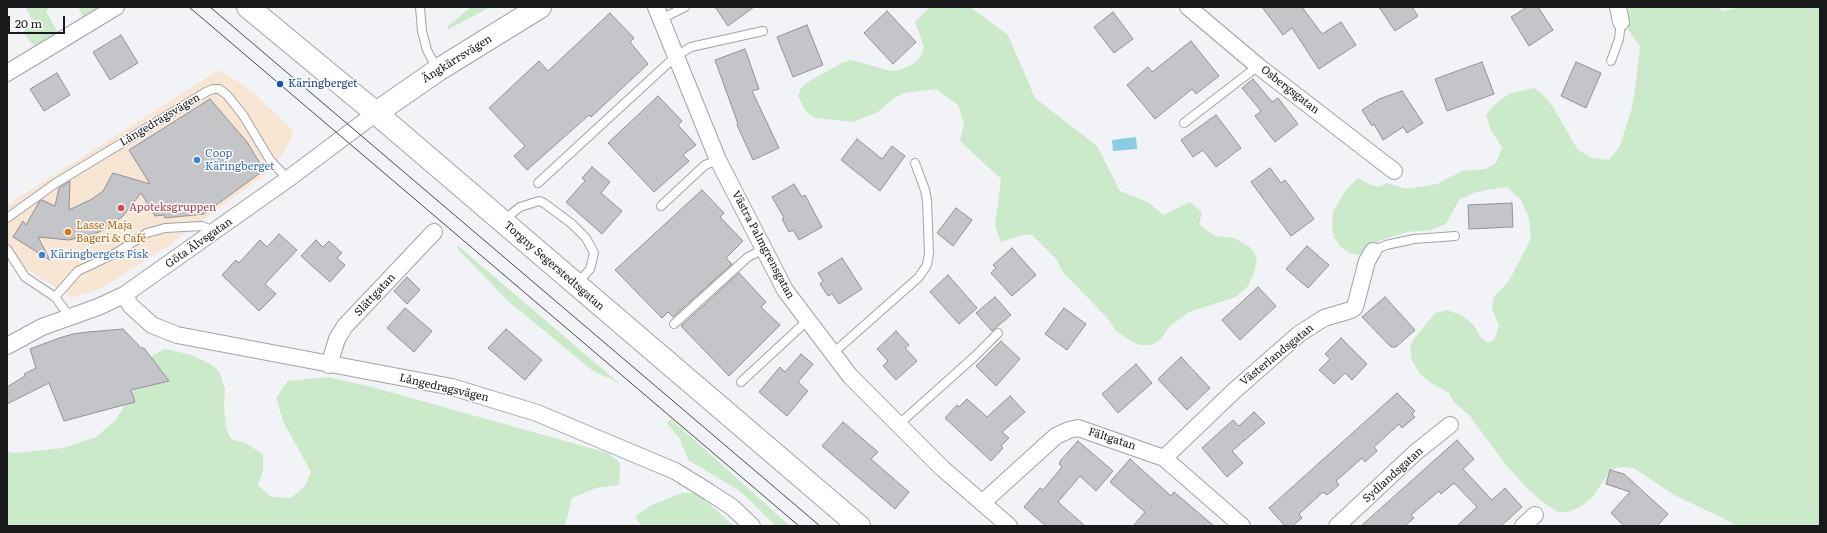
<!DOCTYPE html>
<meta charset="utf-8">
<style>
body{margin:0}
#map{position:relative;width:1827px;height:533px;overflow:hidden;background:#f2f3f6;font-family:Literata,serif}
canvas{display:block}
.frame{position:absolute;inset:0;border:8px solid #18191a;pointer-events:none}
.scale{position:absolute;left:8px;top:16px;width:57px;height:18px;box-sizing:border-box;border:2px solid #18191a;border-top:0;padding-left:5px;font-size:12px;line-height:14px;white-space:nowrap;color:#18191a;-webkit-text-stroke:3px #fff;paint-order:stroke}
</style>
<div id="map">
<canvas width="1827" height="533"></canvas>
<div class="frame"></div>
<div class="scale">20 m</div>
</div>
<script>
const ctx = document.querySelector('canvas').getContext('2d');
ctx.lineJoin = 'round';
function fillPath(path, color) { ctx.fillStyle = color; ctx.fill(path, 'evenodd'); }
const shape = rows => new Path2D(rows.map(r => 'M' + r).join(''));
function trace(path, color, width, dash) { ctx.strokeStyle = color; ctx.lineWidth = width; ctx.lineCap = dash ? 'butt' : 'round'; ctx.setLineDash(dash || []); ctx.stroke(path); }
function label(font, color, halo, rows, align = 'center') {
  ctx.font = font + ' Literata,serif'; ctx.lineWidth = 3; ctx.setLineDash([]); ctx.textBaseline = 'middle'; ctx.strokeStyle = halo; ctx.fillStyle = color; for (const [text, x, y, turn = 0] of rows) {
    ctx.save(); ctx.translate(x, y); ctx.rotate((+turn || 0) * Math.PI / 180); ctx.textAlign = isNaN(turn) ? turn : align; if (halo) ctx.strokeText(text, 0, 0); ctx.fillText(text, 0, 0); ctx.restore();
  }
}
fillPath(shape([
 [219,70,250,89,293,131,292,137,281,157,267,173,159,252,100,289,72,298,23,267,7,242,7,205]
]), '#f8e6d5');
fillPath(shape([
 [25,7,50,7,46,11,58,33,34,46,23,32,34,23],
 [78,7,102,7,83,17],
 [471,7,490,7,447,30,448,26],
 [934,7,970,7,1008,35,1035,98,1097,146,1120,191,1148,202,1163,215,1190,202,1202,212,1199,225,1215,236,1234,238,1250,247,1257,258,1254,273,1248,286,1236,297,1189,312,1169,327,1160,340,1151,345,1140,345,1131,341,1115,330,1110,321,1063,272,1056,259,1032,235,1023,235,1001,242,995,226,1001,179,960,141,964,123,958,105,936,89,904,93,891,100,878,112,853,122,815,118,806,112,798,96,801,88,808,82,840,64,851,60,891,71,900,70,913,64,921,56,924,47,915,22,928,9],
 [1629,7,1718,7,1722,11,1743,7,1820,7,1820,526,1736,526,1729,521,1674,495,1634,468,1618,467,1609,472,1593,497,1580,507,1568,512,1558,512,1544,503,1528,489,1506,465,1470,416,1454,402,1449,393,1431,383,1421,375,1412,361,1410,347,1413,340,1435,313,1447,310,1461,315,1473,324,1481,338,1489,343,1495,339,1499,326,1492,309,1493,298,1509,281,1531,238,1529,219,1521,200,1507,187,1492,189,1473,193,1459,200,1446,224,1431,230,1408,232,1381,240,1359,255,1349,253,1341,247,1334,237,1332,227,1333,211,1347,189,1358,178,1371,185,1378,187,1387,183,1403,188,1414,188,1437,184,1462,171,1486,169,1496,163,1502,148,1490,128,1486,115,1493,106,1510,93,1535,88,1547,99,1556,112,1578,150,1592,158,1609,160,1620,146,1632,108,1636,82,1640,46,1631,34,1627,26],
 [457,245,619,383,593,371,508,301,457,248],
 [165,349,192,355,210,364,219,371,225,389,224,406,226,428,231,439,245,443,263,454,263,470,258,485,271,497,291,498,305,486,311,472,284,423,276,398,288,381,328,377,372,387,608,453,620,463,619,485,596,488,572,498,565,526,7,526,7,452,16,453,63,448,96,437,116,420,144,373,152,356],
 [671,419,790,526,776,526,740,491,688,460,680,439,667,423],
 [682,493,697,493,734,526,641,526,635,516,650,506]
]), '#cbeac9');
fillPath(shape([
 [1136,137,1137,149,1113,151,1112,140]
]), '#8bcce4');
const building = shape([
 [715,7,754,7,728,26,715,7],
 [1262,7,1302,7,1322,34,1341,22,1356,45,1319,69,1292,28,1283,35,1262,7],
 [1379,7,1412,7,1418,16,1395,31,1379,7],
 [1527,7,1538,7,1553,30,1529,46,1511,17,1527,7],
 [887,11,916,42,893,64,864,33,887,11],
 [1113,12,1133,39,1114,53,1094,27,1113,12],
 [610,13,634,38,630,42,648,64,591,117,589,115,527,170,514,156,525,146,489,108,539,61,548,71,610,13],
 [807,25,823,65,793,77,777,37,807,25],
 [121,35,138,63,110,80,93,52,121,35],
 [1191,41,1219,76,1196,94,1192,89,1155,119,1127,85,1148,67,1152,72,1191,41],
 [745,49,759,89,752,91,779,148,753,160,737,125,738,124,715,60,745,49],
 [1482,62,1494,94,1447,111,1435,79,1482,62],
 [1576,62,1601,73,1586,108,1561,96,1576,62],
 [57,73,70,95,44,111,30,89,57,73],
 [1253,79,1272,102,1278,98,1298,124,1275,142,1255,116,1261,111,1242,88,1253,79],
 [1402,91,1423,123,1407,133,1403,127,1383,140,1374,124,1372,126,1362,110,1379,99,1402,91],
 [658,96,682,121,678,125,696,145,683,155,689,161,654,192,608,143,658,96],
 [210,99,247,142,264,170,204,214,165,218,164,215,155,216,141,193,123,216,111,226,95,234,69,240,38,237,50,260,13,237,23,221,26,225,39,202,42,200,55,206,59,188,70,181,69,210,92,199,103,191,113,173,150,184,129,150,210,99],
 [1216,115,1241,148,1216,167,1203,150,1193,157,1181,140,1216,115],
 [857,139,882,159,892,146,905,156,880,191,841,160,857,139],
 [592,167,610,182,601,193,622,211,602,234,566,202,585,181,582,178,592,167],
 [1270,168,1281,183,1285,180,1314,219,1291,236,1251,182,1270,168],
 [794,184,802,197,805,195,822,227,799,240,793,230,789,232,782,219,784,218,772,197,794,184],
 [702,190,724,213,720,217,743,241,726,258,732,264,673,317,668,312,662,318,615,270,702,190],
 [1512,203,1513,227,1469,229,1468,205,1512,203],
 [956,208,972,220,953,246,937,233,956,208],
 [279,234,297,250,265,284,276,294,259,311,222,275,236,260,239,263,260,240,267,247,279,234],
 [316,240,323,247,329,241,342,253,337,258,345,265,330,282,301,256,316,240],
 [1307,246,1329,265,1308,288,1286,269,1307,246],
 [1012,248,1036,275,1012,296,991,273,996,268,993,265,1012,248],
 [842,258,862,289,839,304,832,294,828,296,820,284,823,281,818,273,842,258],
 [739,273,766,302,761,307,780,325,729,376,681,326,739,273],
 [948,275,977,308,959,324,930,292,948,275],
 [407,277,420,290,407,304,394,291,407,277],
 [1258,287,1276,306,1240,340,1222,320,1258,287],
 [995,297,1011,315,992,331,976,313,995,297],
 [1385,297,1415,330,1396,347,1391,347,1362,317,1385,297],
 [405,308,432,331,414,352,387,328,405,308],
 [1064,308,1086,324,1067,350,1045,334,1064,308],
 [123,329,141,348,144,348,169,381,131,390,135,402,64,421,49,383,7,404,7,387,25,376,24,374,36,368,30,349,59,338,73,334,88,332,123,329],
 [506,329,542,360,525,380,488,348,506,329],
 [896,331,909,345,905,348,917,361,896,380,883,366,888,361,877,349,896,331],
 [1341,338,1367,364,1352,380,1345,373,1334,384,1319,370,1330,359,1325,354,1341,338],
 [1001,341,1020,359,996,386,976,366,1001,341],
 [801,354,813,364,798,382,808,391,787,416,759,392,780,367,785,372,801,354],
 [1181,357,1210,388,1187,410,1158,379,1181,357],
 [1136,364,1152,383,1118,413,1102,394,1136,364],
 [1397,393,1415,411,1412,414,1415,417,1402,428,1399,424,1374,447,1377,451,1365,462,1362,458,1336,481,1339,485,1327,495,1323,492,1299,514,1302,518,1292,526,1285,526,1269,508,1397,393],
 [1010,396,1025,412,1002,432,1009,438,1001,446,1003,448,991,461,945,418,957,405,959,407,967,399,987,417,1010,396],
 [1254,412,1265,423,1232,451,1243,463,1227,477,1202,448,1233,420,1239,426,1254,412],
 [843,422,878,452,871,459,909,492,895,509,822,446,843,422],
 [1457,440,1474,459,1463,469,1492,500,1505,488,1522,507,1501,526,1457,526,1477,507,1454,483,1441,494,1439,491,1411,515,1414,518,1405,526,1361,526,1457,440],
 [1078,441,1113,471,1096,491,1080,476,1058,502,1085,526,1046,526,1024,507,1040,488,1043,490,1062,467,1059,464,1061,460,1078,441],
 [1130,459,1171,496,1174,492,1214,526,1133,526,1145,512,1110,482,1130,459],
 [1610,470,1624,474,1668,514,1657,526,1624,526,1611,513,1630,492,1606,484,1610,470]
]);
fillPath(building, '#c4c5c8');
trace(building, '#919295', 1);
const lane = shape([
 [420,7,422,31,427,50,437,69],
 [661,19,685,7],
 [1611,61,1619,39,1621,22],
 [1184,123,1258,66],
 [538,183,676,56,691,47,763,31],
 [661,206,705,165,718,160],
 [7,218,56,183,206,92,213,89,219,89,227,95,243,115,270,160,288,179],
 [504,220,520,207,539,201,544,203,572,224,586,238,594,253,590,269,577,284],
 [7,249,25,277,55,297,70,317],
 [1373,251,1386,245,1414,239,1455,236],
 [55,297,78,271,116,253,147,233,165,228,202,226,214,231],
 [674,324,748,257,764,249],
 [832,354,919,277,927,265,929,253,927,200,925,190,915,163],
 [741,382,808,320],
 [898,425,974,357,998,333]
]);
const street = shape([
 [656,7,718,160,785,290,850,376,942,468,1009,526],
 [1188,7,1258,66,1394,171],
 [1618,7,1621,22],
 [7,73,116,7],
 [124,295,131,306,152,325,177,335,452,387,537,413,675,471,709,492,732,507,752,526],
 [7,346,42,327,98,307,124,295,288,179,376,113],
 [329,365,337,339,345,326,434,232],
 [1164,458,1234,391,1299,334,1324,318,1351,310,1355,307,1367,261,1373,251],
 [982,503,1056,436,1069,430,1078,428,1164,458,1242,526],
 [1337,526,1416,452,1450,425],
 [1523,526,1535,515]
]);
const secondary = shape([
 [248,7,376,113,859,526],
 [376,113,438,70,540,7]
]);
trace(lane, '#a1a3a5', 10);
trace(street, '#a1a3a5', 18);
trace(secondary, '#a1a3a5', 24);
trace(lane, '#fff', 8);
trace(street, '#fff', 16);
trace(secondary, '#fff', 22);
trace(shape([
 [189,7,799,526],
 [210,7,820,526]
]), '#48494b', 1);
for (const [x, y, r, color] of [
 [280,84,4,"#1a4fb4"],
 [197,160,4,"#3f7fe0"],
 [121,208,4,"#e0444e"],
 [68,232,4,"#e8710a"],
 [42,255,4,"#3f7fe0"]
]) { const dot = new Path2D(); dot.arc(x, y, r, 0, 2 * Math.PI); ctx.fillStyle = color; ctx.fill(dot); trace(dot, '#fff', 1.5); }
label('11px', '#18191a', '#fff', [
 ["Ängkärrsvägen",457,59,-32],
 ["Osbergsgatan",1290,90,38],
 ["Långedragsvägen",160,120,-31],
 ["Göta Älvsgatan",199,243,-35],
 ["Västra Palmgrensgatan",763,245,62],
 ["Torgny Segerstedtsgatan",554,266,41],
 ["Slättgatan",375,295,-47],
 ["Västerlandsgatan",1277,355,-39],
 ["Långedragsvägen",444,388,13],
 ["Fältgatan",1112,439,18],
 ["Sydlandsgatan",1393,475,-42]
]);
label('11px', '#164399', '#fff', [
 ["Käringberget",288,84]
], 'left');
label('11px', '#366cbe', '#fff', [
 ["Coop",205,154],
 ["Käringberget",205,167],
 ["Käringbergets Fisk",50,255]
], 'left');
label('11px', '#be3a42', '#fff', [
 ["Apoteksgruppen",129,208]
], 'left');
label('11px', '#c56008', '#fff', [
 ["Lasse Maja",76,226],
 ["Bageri & Café",76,239]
], 'left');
</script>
